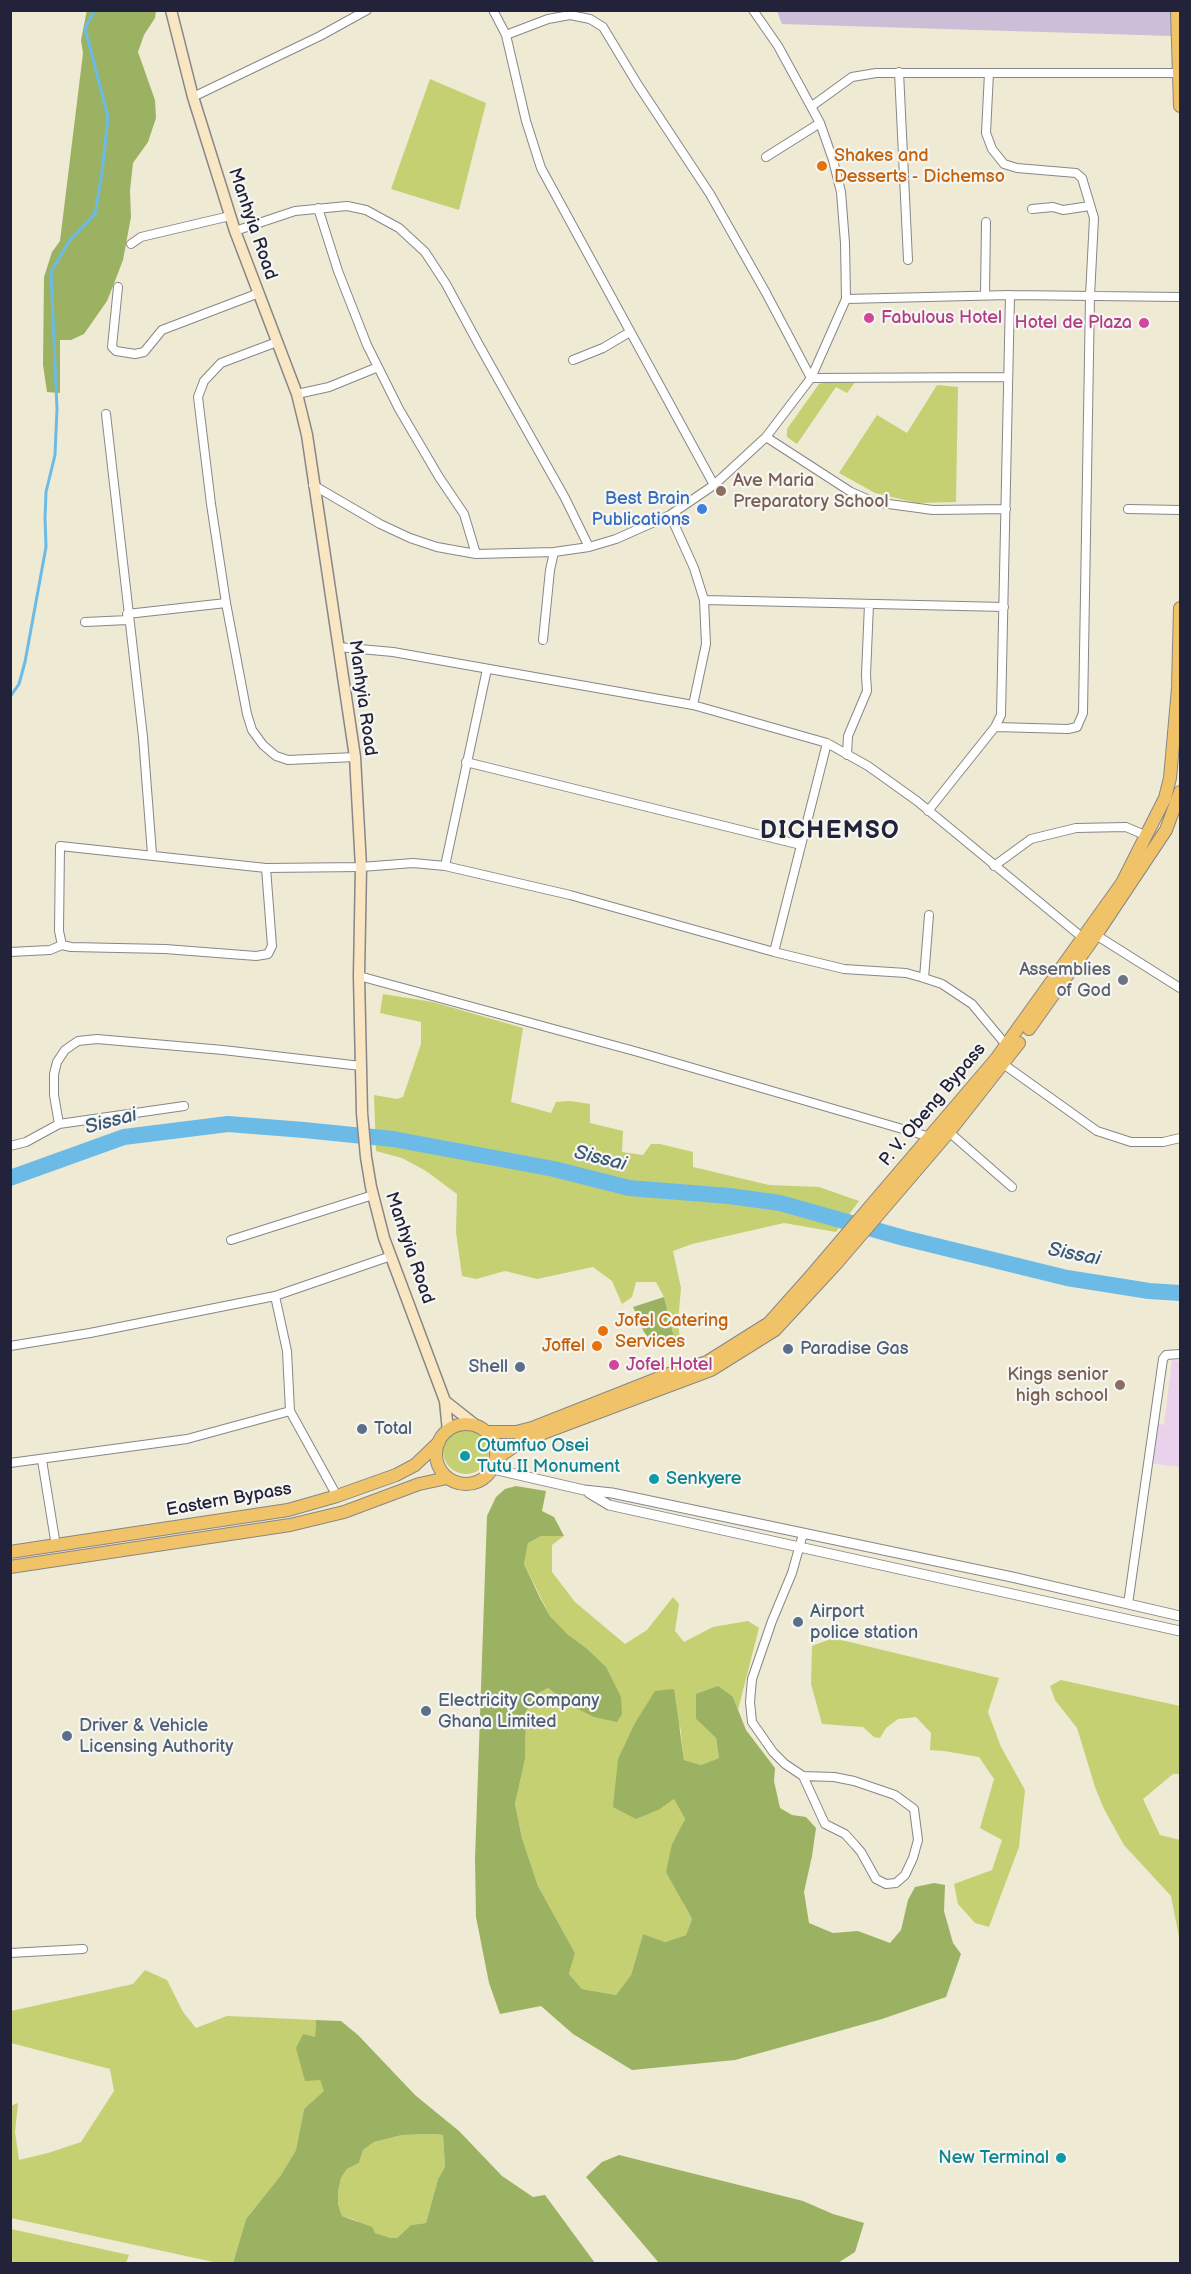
<!DOCTYPE html>
<style>
body{margin:0}
#map{position:relative;width:1191px;height:2274px;overflow:hidden;background:#efead4;font-family:"Balsamiq Sans",sans-serif}
canvas{display:block}
.frame{position:absolute;inset:0;border:12px solid #22223b;pointer-events:none}
</style>
<div id="map">
<canvas width="1191" height="2274"></canvas>
<div class="frame"></div>
</div>
<script>
const ctx = document.querySelector('canvas').getContext('2d');
ctx.lineJoin = 'round';
function fillPath(path, color) { ctx.fillStyle = color; ctx.fill(path, 'evenodd'); }
const shape = rows => new Path2D(rows.map(r => 'M' + r).join(''));
function trace(path, color, width, dash) { ctx.strokeStyle = color; ctx.lineWidth = width; ctx.lineCap = dash ? 'butt' : 'round'; ctx.setLineDash(dash || []); ctx.stroke(path); }
function label(font, color, halo, rows, align = 'center') {
  ctx.font = font + ' "Balsamiq Sans",sans-serif'; ctx.lineWidth = 4.5; ctx.setLineDash([]); ctx.textBaseline = 'middle'; ctx.strokeStyle = halo; ctx.fillStyle = color; for (const [text, x, y, turn = 0] of rows) {
    ctx.save(); ctx.translate(x, y); ctx.rotate((+turn || 0) * Math.PI / 180); ctx.textAlign = isNaN(turn) ? turn : align; if (halo) ctx.strokeText(text, 0, 0); ctx.fillText(text, 0, 0); ctx.restore();
  }
}
fillPath(shape([
 [1172,1360,1180,1361,1180,1467,1149,1463,1154,1423,1164,1425]
]), '#ead1ec');
fillPath(shape([
 [777,11,1171,11,1173,36,782,24]
]), '#cabfd6');
fillPath(shape([
 [430,79,486,103,459,210,391,189],
 [833,379,856,381,847,393,836,387,797,444,787,437,787,429,819,384],
 [937,385,958,387,956,502,917,503,875,493,839,473,877,415,907,433],
 [383,994,433,1002,523,1028,511,1102,551,1113,556,1102,570,1101,590,1104,590,1123,623,1131,622,1152,643,1155,651,1144,660,1144,693,1152,693,1167,769,1185,819,1187,859,1201,836,1232,784,1223,692,1244,673,1251,681,1288,678,1322,680,1341,675,1341,664,1297,656,1282,636,1282,632,1297,622,1304,612,1281,593,1267,537,1279,505,1271,476,1279,462,1276,456,1232,457,1194,426,1171,402,1158,376,1151,374,1095,397,1099,403,1097,421,1044,421,1022,380,1013],
 '443 1451a23 23 0 1 1 46 0a23 23 0 1 1-46 0Z',
 [541,1536,564,1536,552,1545,552,1572,575,1602,625,1644,647,1630,673,1597,679,1604,675,1631,684,1642,713,1627,748,1621,759,1628,738,1710,733,1697,696,1719,716,1738,719,1758,701,1765,684,1760,680,1725,660,1809,674,1799,685,1819,672,1844,683,1903,692,1919,686,1935,665,1942,643,1934,631,1975,616,1995,582,1989,569,1974,575,1953,538,1886,522,1838,515,1804,525,1759,526,1712,535,1695,548,1688,568,1704,586,1648,567,1635,550,1616,524,1564,528,1543],
 [833,1638,999,1678,988,1712,1001,1747,1025,1790,1019,1847,989,1927,975,1923,958,1904,954,1884,992,1870,1002,1840,980,1828,994,1779,979,1757,944,1751,930,1750,931,1733,916,1717,898,1719,886,1728,880,1738,874,1737,863,1727,822,1724,811,1684,812,1646],
 [1061,1680,1180,1706,1180,1774,1173,1774,1143,1799,1160,1835,1180,1840,1180,1942,1171,1896,1124,1845,1104,1809,1095,1787,1077,1728,1055,1700,1050,1686],
 [145,1970,167,1980,183,2012,196,2028,227,2016,316,2020,315,2037,303,2067,305,2080,320,2080,325,2091,304,2109,296,2150,281,2175,246,2219,233,2263,218,2263,11,2218,10,2106,18,2103,15,2132,19,2160,48,2153,81,2142,114,2091,110,2069,11,2043,11,2011,133,1984],
 [433,2134,443,2135,445,2167,438,2179,426,2223,411,2225,397,2238,391,2238,375,2233,355,2220,342,2216,338,2204,338,2192,341,2178,347,2169,359,2163,363,2150,374,2142,402,2135],
 [11,2229,129,2255,126,2263,11,2263]
]), '#c4d071');
fillPath(shape([
 [87,10,156,11,155,18,144,35,138,52,155,100,156,118,148,142,133,163,130,190,131,217,123,260,115,281,107,301,84,334,71,340,60,340,60,393,47,392,43,365,44,277,52,252,60,241,83,53,81,40],
 [664,1297,675,1341,669,1348,651,1341,644,1332,633,1307],
 [516,1486,546,1491,542,1511,554,1517,564,1536,541,1536,528,1543,524,1564,540,1598,550,1616,567,1634,586,1648,606,1667,621,1697,622,1714,617,1722,594,1717,568,1704,548,1688,535,1695,526,1712,525,1759,515,1804,522,1838,538,1886,575,1953,569,1974,582,1989,616,1995,631,1975,643,1934,665,1942,686,1935,692,1919,666,1872,672,1844,685,1819,674,1799,660,1809,636,1819,613,1807,618,1759,635,1723,655,1691,674,1689,684,1760,701,1765,719,1758,716,1738,696,1719,696,1694,718,1686,733,1697,746,1730,775,1768,774,1781,780,1808,792,1815,806,1817,816,1828,812,1856,804,1892,809,1923,833,1933,858,1931,890,1943,901,1930,908,1900,915,1887,934,1883,945,1885,944,1911,953,1943,961,1954,946,1997,882,2019,735,2060,632,2070,573,2034,541,2006,500,2014,489,1983,476,1917,475,1859,487,1516,496,1497,505,1489],
 [316,2020,341,2021,358,2035,415,2095,459,2131,502,2176,533,2197,545,2195,595,2263,233,2263,246,2219,281,2175,296,2150,304,2109,324,2091,320,2080,305,2081,296,2048,303,2034,315,2037],
 [433,2134,443,2135,445,2167,438,2179,426,2223,411,2225,397,2238,391,2238,375,2233,372,2227,342,2216,338,2204,338,2192,341,2178,347,2169,359,2163,363,2150,374,2142,402,2135],
 [619,2155,803,2201,833,2214,864,2223,855,2252,838,2263,659,2263,586,2177,602,2162]
]), '#9bb263');
trace(shape([
 [10,697,19,684,25,662,46,547,45,518,46,492,55,455,57,409,51,272,70,240,95,214,102,173,108,117,85,28,95,10]
]), '#6cbbe7', 3);
trace(shape([
 [10,1178,124,1137,228,1124,304,1130,393,1139,554,1169,629,1188,729,1196,780,1203,904,1238,1067,1278,1149,1291,1180,1293]
]), '#6cbbe7', 16);
const minor = shape([
 [493,10,506,35,526,121,541,168,714,485],
 [506,35,548,19,570,15,590,19,603,27,638,85,710,194,766,293,811,378,1008,377],
 [899,72,908,260],
 [989,73,986,133,992,149,1004,164,1017,168,1076,173,1082,178,1094,218,1090,296,1083,713,1077,727,1068,729,995,727],
 [193,97,320,36,367,10],
 [812,106,852,77,876,73,1179,73],
 [766,157,820,123],
 [318,208,338,271,367,345,399,409,439,477,464,514,476,554],
 [1032,209,1053,207,1063,210,1090,206],
 [235,231,295,211,347,206,366,210,399,228,425,252,446,284,479,345,565,498,589,547],
 [131,244,141,237,230,216],
 [118,287,112,347,116,351,135,354,144,352,162,330,259,293],
 [985,295,986,222],
 [846,299,1010,295,1180,297],
 [277,342,221,363,204,381,198,397,211,504,226,603,247,714,252,730,263,745,276,756,288,760,355,757],
 [573,360,603,348,630,332],
 [297,394,329,387,378,367],
 [106,414,143,737,152,854],
 [766,437,851,492,874,502,933,510,1006,509],
 [313,485,380,524,410,538,437,547,476,554,554,552,589,547,616,539,670,515,714,485,766,437,811,378,846,299,845,243,841,192,833,160,820,123,778,46,753,10],
 [1128,509,1180,510],
 [670,515,694,568,704,600,706,644,693,705],
 [704,600,1004,607],
 [127,614,226,603],
 [85,622,128,620],
 [543,640,550,570,554,552],
 [338,647,393,652,693,705,827,743,868,766,917,801,1083,938],
 [847,755,848,736,867,691,866,675,869,604],
 [466,762,801,845],
 [928,811,995,727,1001,715,1010,295],
 [445,866,487,669],
 [994,866,1031,839,1076,828,1126,827,1147,836],
 [266,868,272,946,268,954,256,956,165,949,71,947,62,945,59,931,60,846,266,868,361,867,413,863,445,866,570,895,774,952,844,969,906,973,924,978,942,984,972,1004,1007,1046],
 [1096,935,1180,988],
 [10,952,50,950,62,945],
 [774,952,827,743],
 [359,976,638,1052,930,1137],
 [924,978,929,915],
 [999,1061,1097,1131,1131,1142,1163,1142,1180,1138],
 [59,1124,184,1106],
 [949,1132,1012,1187],
 [10,1146,26,1142,59,1124,54,1095,54,1074,57,1062,65,1050,78,1041,97,1039,223,1050,361,1066],
 [231,1240,373,1195],
 [275,1296,287,1351,290,1411,337,1496],
 [10,1346,90,1333,275,1296,391,1256],
 [42,1460,56,1546],
 [10,1463,187,1439,290,1411],
 [803,1534,792,1573,772,1621,752,1679,750,1702,752,1722,773,1752,785,1764,803,1776,834,1777,854,1781,895,1795,914,1809,918,1840,913,1858,905,1875,896,1883,886,1884,876,1879,861,1852,855,1845,845,1834,825,1824,803,1776],
 [1128,1604,1163,1359,1166,1355,1180,1354],
 [10,1953,83,1949]
]);
const tertiary = shape([
 [493,1469,584,1490,612,1493,1012,1577,1180,1616],
 [589,1493,609,1505,1180,1631]
]);
const secondary = shape([
 [171,10,193,97,235,231,297,394,307,435,355,757,361,867,359,976,362,1113,366,1157,371,1187,384,1238,445,1401,448,1431],
 [445,1401,478,1427]
]);
const trunk = shape([
 [1177,10,1180,106],
 [1029,1029,1096,935,1166,830,1180,792],
 '436 1454a30 30 0 1 1 60 0a30 30 0 1 1-60 0Z',
 [486,1432,516,1432,532,1428,669,1374,707,1362,769,1323,810,1277,996,1059,1122,883,1165,798,1170,778,1178,688,1180,608],
 [496,1459,517,1444,546,1432,711,1370,775,1330,836,1264,949,1132,1019,1043],
 [10,1552,288,1510,337,1496,396,1475,415,1465,439,1442],
 [10,1567,290,1525,344,1512,419,1484,447,1478]
]);
trace(minor, '#888688', 10);
trace(tertiary, '#888688', 11);
trace(secondary, '#888688', 13);
trace(trunk, '#888688', 14);
trace(minor, '#fff', 8);
trace(tertiary, '#fff', 9);
trace(secondary, '#f9e7c3', 10);
trace(trunk, '#f1c369', 12);
for (const [x, y, r, color] of [
 [822,166,6,"#e8710a"],
 [869,318,6,"#d1479c"],
 [1144,323,6,"#d1479c"],
 [721,491,6,"#8d6e63"],
 [702,509,6,"#3f7fe0"],
 [1123,980,6,"#6b7280"],
 [603,1331,6,"#e8710a"],
 [597,1346,6,"#e8710a"],
 [788,1349,6,"#5c6f8a"],
 [614,1365,6,"#d1479c"],
 [520,1367,6,"#5c6f8a"],
 [1120,1385,6,"#8d6e63"],
 [362,1429,6,"#5c6f8a"],
 [465,1456,6,"#0f9aa8"],
 [654,1479,6,"#0f9aa8"],
 [798,1622,6,"#5c6f8a"],
 [426,1711,6,"#5c6f8a"],
 [67,1736,6,"#5c6f8a"],
 [1061,2158,6,"#0f9aa8"]
]) { const dot = new Path2D(); dot.arc(x, y, r, 0, 2 * Math.PI); ctx.fillStyle = color; ctx.fill(dot); trace(dot, '#f6f6f2', 2); }
label('18px', '#c56008', '#f6f6f2', [
 ["Shakes and",834,156],
 ["Desserts - Dichemso",834,177],
 ["Jofel Catering",615,1321],
 ["Services",615,1342],
 ["Joffel",585,1346,"right"]
], 'left');
label('18px', '#22223b', '#f6f6f2', [
 ["Manhyia Road",252,224,71],
 ["Manhyia Road",362,698,82],
 ["P. V. Obeng Bypass",933,1105,-50],
 ["Manhyia Road",409,1248,71],
 ["Eastern Bypass",229,1500,-10]
]);
label('18px', '#b23c85', '#f6f6f2', [
 ["Fabulous Hotel",881,318],
 ["Hotel de Plaza",1132,323,"right"],
 ["Jofel Hotel",626,1365]
], 'left');
label('18px', '#785e54', '#f6f6f2', [
 ["Ave Maria",733,481],
 ["Preparatory School",733,502],
 ["Kings senior",1108,1375,"right"],
 ["high school",1108,1396,"right"]
], 'left');
label('18px', '#366cbe', '#f6f6f2', [
 ["Best Brain",690,499],
 ["Publications",690,520]
], 'right');
label('18px', '#5b616d', '#f6f6f2', [
 ["Assemblies",1111,970],
 ["of God",1111,991]
], 'right');
label('18px', '#4e5e75', '#f6f6f2', [
 ["Paradise Gas",800,1349],
 ["Shell",508,1367,"right"],
 ["Total",374,1429],
 ["Airport",810,1612],
 ["police station",810,1633],
 ["Electricity Company",438,1701],
 ["Ghana Limited",438,1722],
 ["Driver & Vehicle",79,1726],
 ["Licensing Authority",79,1747]
], 'left');
label('18px', '#0d838f', '#f6f6f2', [
 ["Otumfuo Osei",477,1446],
 ["Tutu II Monument",477,1467],
 ["Senkyere",666,1479],
 ["New Terminal",1049,2158,"right"]
], 'left');
label('italic 20px', '#3c5877', '#f6f6f2', [
 ["Sissai",111,1122,-15],
 ["Sissai",600,1159,14],
 ["Sissai",1074,1255,11]
]);
ctx.letterSpacing = '1.5px';
label('bold 24px', '#22223b', '#f6f6f2', [
 ["DICHEMSO",830,832]
]);
ctx.letterSpacing = '0px';
</script>
